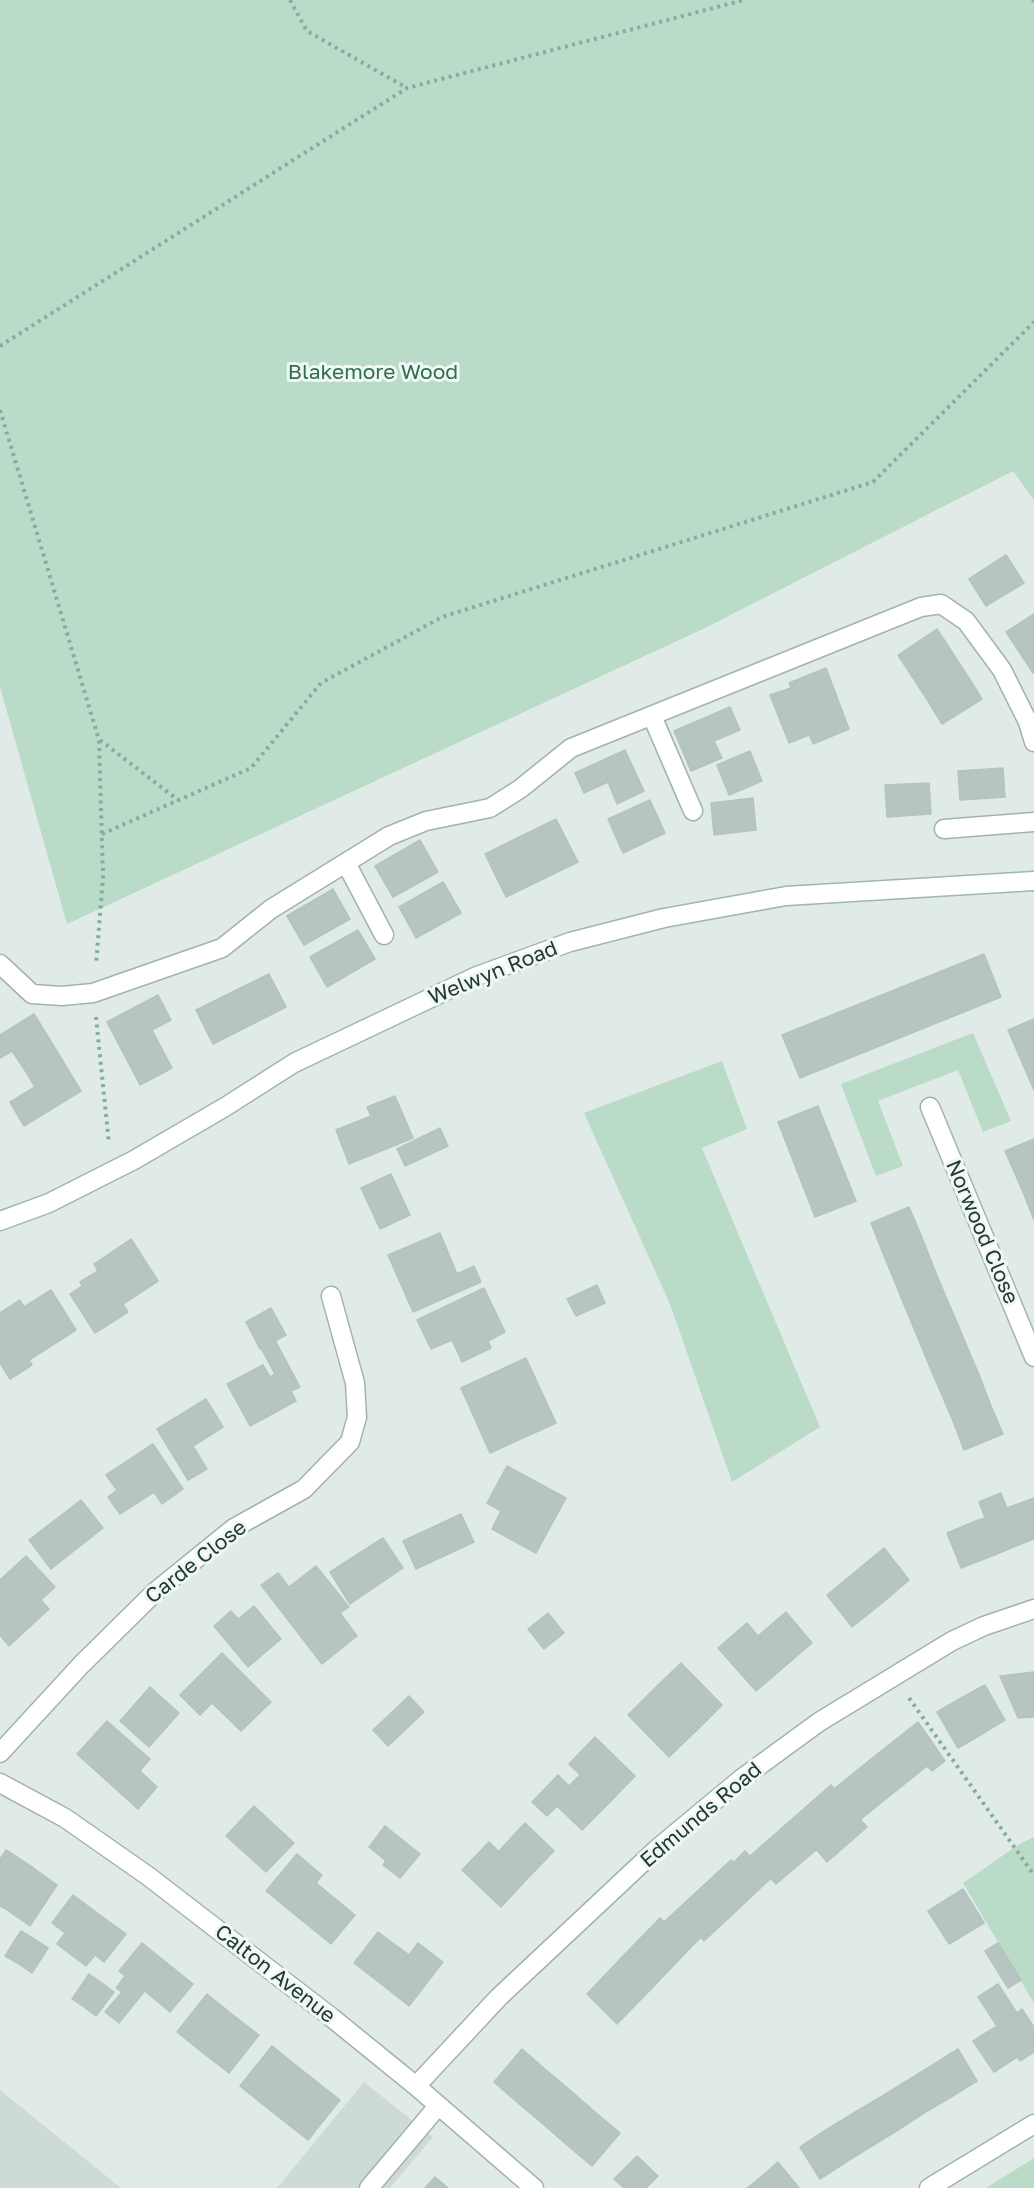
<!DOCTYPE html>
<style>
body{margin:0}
canvas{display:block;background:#e0ebe7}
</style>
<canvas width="1034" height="2188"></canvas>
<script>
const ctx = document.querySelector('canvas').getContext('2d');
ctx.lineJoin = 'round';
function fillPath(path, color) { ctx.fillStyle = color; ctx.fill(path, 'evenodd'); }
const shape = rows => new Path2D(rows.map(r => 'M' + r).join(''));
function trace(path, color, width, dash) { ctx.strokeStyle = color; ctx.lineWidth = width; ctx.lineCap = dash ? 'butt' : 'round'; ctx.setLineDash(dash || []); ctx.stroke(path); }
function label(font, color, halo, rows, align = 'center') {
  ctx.font = font + ' "Golos Text",sans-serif'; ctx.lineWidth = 6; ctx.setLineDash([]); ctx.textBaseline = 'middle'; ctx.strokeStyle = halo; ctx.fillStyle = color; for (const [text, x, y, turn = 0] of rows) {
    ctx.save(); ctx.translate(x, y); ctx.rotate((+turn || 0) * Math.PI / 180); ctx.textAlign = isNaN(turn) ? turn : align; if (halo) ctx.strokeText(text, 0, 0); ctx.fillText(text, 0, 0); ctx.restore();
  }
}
fillPath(shape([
 [364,2082,433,2137,390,2188,277,2188],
 [0,2090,121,2188,0,2188]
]), '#cedad6');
fillPath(shape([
 [0,0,1034,0,1034,500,1013,471,705,628,67,924,0,687],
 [973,1033,1011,1121,983,1132,958,1070,878,1101,903,1166,876,1176,841,1084],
 [722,1061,747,1129,702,1148,820,1427,732,1482,670,1304,584,1113],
 [1034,1837,1034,2003,963,1883,1021,1843],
 [1034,2158,1034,2188,986,2188]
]), '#b9dbc7');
const building = shape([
 [1006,555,1024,583,986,606,969,579,1006,555],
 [1034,614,1034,643,1020,653,1006,632,1034,614],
 [937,629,952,652,913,678,898,655,937,629],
 [1034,643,1034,673,1033,673,1020,653,1034,643],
 [952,652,967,675,928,701,913,678,952,652],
 [826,668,849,729,813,744,789,683,826,668],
 [967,675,982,699,942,724,928,701,967,675],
 [791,688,809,735,789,743,770,695,791,688],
 [730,707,740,730,714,741,722,758,691,771,674,731,730,707],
 [625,750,644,791,617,804,608,782,584,793,575,773,625,750],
 [750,751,756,766,723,780,717,765,750,751],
 [756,766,762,781,729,795,723,780,756,766],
 [1003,768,1005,797,960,800,958,771,1003,768],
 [929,783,931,814,887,817,885,785,929,783],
 [753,798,756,830,714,835,711,803,753,798],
 [650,800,665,833,623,853,608,819,650,800],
 [556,819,578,862,506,897,485,854,556,819],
 [420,840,438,872,393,897,375,866,420,840],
 [443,882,461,913,416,938,399,907,443,882],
 [333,889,350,919,304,945,287,916,333,889],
 [358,930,375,959,327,987,310,957,358,930],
 [984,954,1001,997,800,1078,782,1035,984,954],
 [269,974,286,1007,213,1044,196,1010,269,974],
 [158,995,171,1020,152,1030,172,1068,140,1085,107,1022,158,995],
 [34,1014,58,1053,26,1072,12,1051,0,1058,0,1035,34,1014],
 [1034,1019,1034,1090,1008,1030,1034,1019],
 [58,1053,81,1091,24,1126,10,1102,35,1087,26,1072,58,1053],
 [395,1096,413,1138,349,1164,336,1130,371,1116,367,1107,395,1096],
 [818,1106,856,1201,815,1217,778,1122,818,1106],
 [440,1128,448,1146,405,1166,397,1149,440,1128],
 [1034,1139,1034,1188,1023,1192,1005,1151,1034,1139],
 [391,1174,410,1215,380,1229,361,1188,391,1174],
 [1034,1188,1034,1220,1023,1192,1034,1188],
 [909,1207,921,1235,882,1251,871,1223,909,1207],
 [440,1233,457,1274,474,1266,481,1282,413,1312,388,1255,440,1233],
 [921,1235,932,1263,894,1280,882,1251,921,1235],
 [131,1239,158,1281,123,1304,128,1312,95,1333,70,1294,82,1286,80,1282,98,1271,94,1264,131,1239],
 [932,1263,943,1290,905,1307,894,1280,932,1263],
 [597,1285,605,1303,576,1316,567,1299,597,1285],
 [484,1288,505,1332,488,1341,491,1348,462,1362,452,1340,431,1349,417,1320,484,1288],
 [51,1290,76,1330,29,1360,32,1365,10,1379,0,1363,0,1313,20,1300,24,1307,51,1290],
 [943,1290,956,1320,917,1336,905,1307,943,1290],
 [271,1308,286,1335,260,1349,246,1322,271,1308],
 [956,1320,968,1349,929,1365,917,1336,956,1320],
 [276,1342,300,1387,291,1391,296,1401,250,1426,227,1384,263,1365,270,1377,275,1374,262,1350,276,1342],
 [968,1349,980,1377,941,1393,929,1365,968,1349],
 [526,1358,556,1423,490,1453,461,1388,526,1358],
 [980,1377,991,1406,953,1421,941,1393,980,1377],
 [206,1399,223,1427,193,1446,207,1469,188,1480,157,1429,206,1399],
 [991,1406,1003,1434,964,1450,953,1421,991,1406],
 [153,1444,183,1489,162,1504,154,1492,120,1514,108,1497,117,1490,106,1475,153,1444],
 [507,1466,566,1498,536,1553,492,1529,501,1511,487,1503,507,1466],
 [1001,1493,1021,1544,992,1556,978,1520,985,1518,979,1502,1001,1493],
 [1034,1498,1034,1539,1021,1544,1007,1508,1034,1498],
 [81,1500,103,1528,51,1569,29,1540,81,1500],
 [461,1514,474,1542,416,1569,403,1541,461,1514],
 [978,1520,992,1556,961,1568,947,1533,978,1520],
 [383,1538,403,1568,350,1604,330,1572,383,1538],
 [884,1548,909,1580,881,1604,855,1572,884,1548],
 [26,1556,55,1587,41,1600,49,1609,9,1646,0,1635,0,1580,26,1556],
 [316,1566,349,1607,340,1613,357,1636,322,1664,261,1585,278,1573,289,1587,316,1566],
 [855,1572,881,1604,852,1627,827,1595,855,1572],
 [254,1606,281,1639,248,1667,214,1626,231,1611,238,1619,254,1606],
 [786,1612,812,1643,784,1667,758,1636,786,1612],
 [548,1613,564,1633,544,1649,528,1629,548,1613],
 [747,1623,784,1667,756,1691,718,1648,747,1623],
 [222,1653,271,1702,241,1731,212,1703,200,1715,180,1695,222,1653],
 [681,1663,722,1705,696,1731,654,1689,681,1663],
 [1034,1672,1034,1717,1018,1718,1000,1676,1034,1672],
 [985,1685,1005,1720,982,1734,961,1698,985,1685],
 [150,1687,179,1713,149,1747,120,1721,150,1687],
 [654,1689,696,1731,669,1757,628,1715,654,1689],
 [409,1696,424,1712,388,1746,373,1730,409,1696],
 [961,1698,982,1734,958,1748,937,1712,961,1698],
 [107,1721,150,1759,140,1771,157,1787,138,1809,77,1754,107,1721],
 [918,1722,945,1761,932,1771,927,1766,902,1786,876,1755,918,1722],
 [595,1737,635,1776,609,1803,569,1764,595,1737],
 [876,1755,902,1786,861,1819,834,1789,876,1755],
 [558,1775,569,1786,580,1775,609,1803,582,1830,557,1806,547,1816,532,1802,558,1775],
 [831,1785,867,1827,827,1862,791,1820,831,1785],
 [254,1806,294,1843,266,1872,226,1836,254,1806],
 [791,1820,816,1850,776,1884,750,1856,791,1820],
 [525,1823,554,1851,527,1879,499,1851,525,1823],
 [385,1826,420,1854,400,1878,383,1865,386,1861,369,1847,385,1826],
 [489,1842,527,1879,501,1907,462,1870,489,1842],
 [6,1850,32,1867,4,1908,0,1906,0,1859,6,1850],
 [745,1851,771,1878,733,1914,705,1884,731,1860,734,1862,745,1851],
 [297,1854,322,1875,316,1883,355,1915,331,1944,266,1891,297,1854],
 [32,1867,57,1885,30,1926,4,1908,32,1867],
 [705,1884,733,1914,704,1941,701,1937,691,1947,664,1922,705,1884],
 [963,1889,984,1923,949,1944,928,1911,963,1889],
 [73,1895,100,1915,70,1954,57,1944,65,1933,52,1923,73,1895],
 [100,1915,126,1934,104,1962,95,1955,86,1966,70,1954,100,1915],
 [660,1918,691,1947,654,1986,623,1956,660,1918],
 [21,1931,34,1939,19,1964,5,1956,21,1931],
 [378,1932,409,1955,385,1987,354,1963,378,1932],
 [34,1939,48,1948,32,1973,19,1964,34,1939],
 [142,1943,167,1963,119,2023,105,2012,122,1992,116,1988,125,1976,119,1971,142,1943],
 [418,1943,443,1962,409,2006,385,1987,418,1943],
 [998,1943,1021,1980,1008,1988,985,1951,998,1943],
 [623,1956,654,1986,617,2024,587,1994,623,1956],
 [167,1963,193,1984,170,2012,145,1991,167,1963],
 [89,1974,102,1983,84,2007,72,1999,89,1974],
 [102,1983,114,1992,96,2016,84,2007,102,1983],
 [998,1984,1017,2013,1022,2009,1034,2027,1034,2052,1020,2061,978,1997,998,1984],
 [207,1994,233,2015,203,2053,177,2032,207,1994],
 [233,2015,259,2035,229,2073,203,2053,233,2015],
 [997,2026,1017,2057,994,2072,973,2041,997,2026],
 [272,2046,298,2067,266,2107,240,2086,272,2046],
 [522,2049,546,2070,518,2103,494,2082,522,2049],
 [958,2049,977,2081,951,2097,931,2066,958,2049],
 [931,2066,951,2097,924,2113,905,2082,931,2066],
 [298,2067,340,2100,308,2140,266,2107,298,2067],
 [546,2070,571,2091,543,2124,518,2103,546,2070],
 [905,2082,924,2113,898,2130,879,2098,905,2082],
 [571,2091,595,2112,567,2145,543,2124,571,2091],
 [879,2098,898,2130,872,2146,852,2114,879,2098],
 [595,2112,620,2133,592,2166,567,2145,595,2112],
 [852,2114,872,2146,846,2162,826,2130,852,2114],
 [826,2130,846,2162,820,2179,800,2147,826,2130],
 [637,2156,658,2176,646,2188,624,2188,614,2179,637,2156],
 [778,2162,799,2188,760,2188,755,2182,778,2162],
 [435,2177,448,2188,425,2188,435,2177],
 [755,2182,760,2188,747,2188,755,2182]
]);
fillPath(building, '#b6c5c1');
trace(building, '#b3c4bf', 1.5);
const lane = shape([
 [652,716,693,811],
 [944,829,1034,822],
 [346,863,384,935],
 [369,2188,438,2106]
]);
const street = shape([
 [0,964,32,994,62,996,93,993,222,948,271,909,389,836,426,821,490,808,520,789,571,748,921,607,941,604,966,621,1002,670,1028,722,1034,742],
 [930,1107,1034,1357],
 [0,1753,81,1665,155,1592,234,1528,304,1489,350,1442,357,1417,355,1383,331,1296],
 [0,1783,65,1818,148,1876,331,2017,416,2086,534,2188],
 [416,2086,499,1997,658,1848,741,1779,819,1722,952,1641,984,1626,1034,1609],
 [929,2188,1034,2124]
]);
const secondary = shape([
 [0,1221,49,1203,134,1160,225,1107,294,1063,477,976,570,942,664,918,786,896,1034,881]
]);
trace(lane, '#a3b2af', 21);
trace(street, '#a3b2af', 21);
trace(secondary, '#9fb6b1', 21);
trace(shape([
 [290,0,307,31,407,88],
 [1032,0,1034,1],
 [0,346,407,88,744,0],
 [0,410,99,740,103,877,96,965],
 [100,740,178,800],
 [102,834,251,768,321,683,442,617,873,482,1034,322],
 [96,1017,109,1144],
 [909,1698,1034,1875]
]), '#81ada5', 4, [3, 4.5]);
trace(lane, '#fff', 18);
trace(street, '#fff', 18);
trace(secondary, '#fff', 18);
label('21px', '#2d704f', '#f1f7f5', [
 ["Blakemore Wood",373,372]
]);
label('21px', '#213a37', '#f1f7f5', [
 ["Welwyn Road",493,973,-22],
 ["Norwood Close",982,1232,67],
 ["Carde Close",196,1562,-38],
 ["Edmunds Road",701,1815,-40],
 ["Calton Avenue",275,1974,38]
]);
</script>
